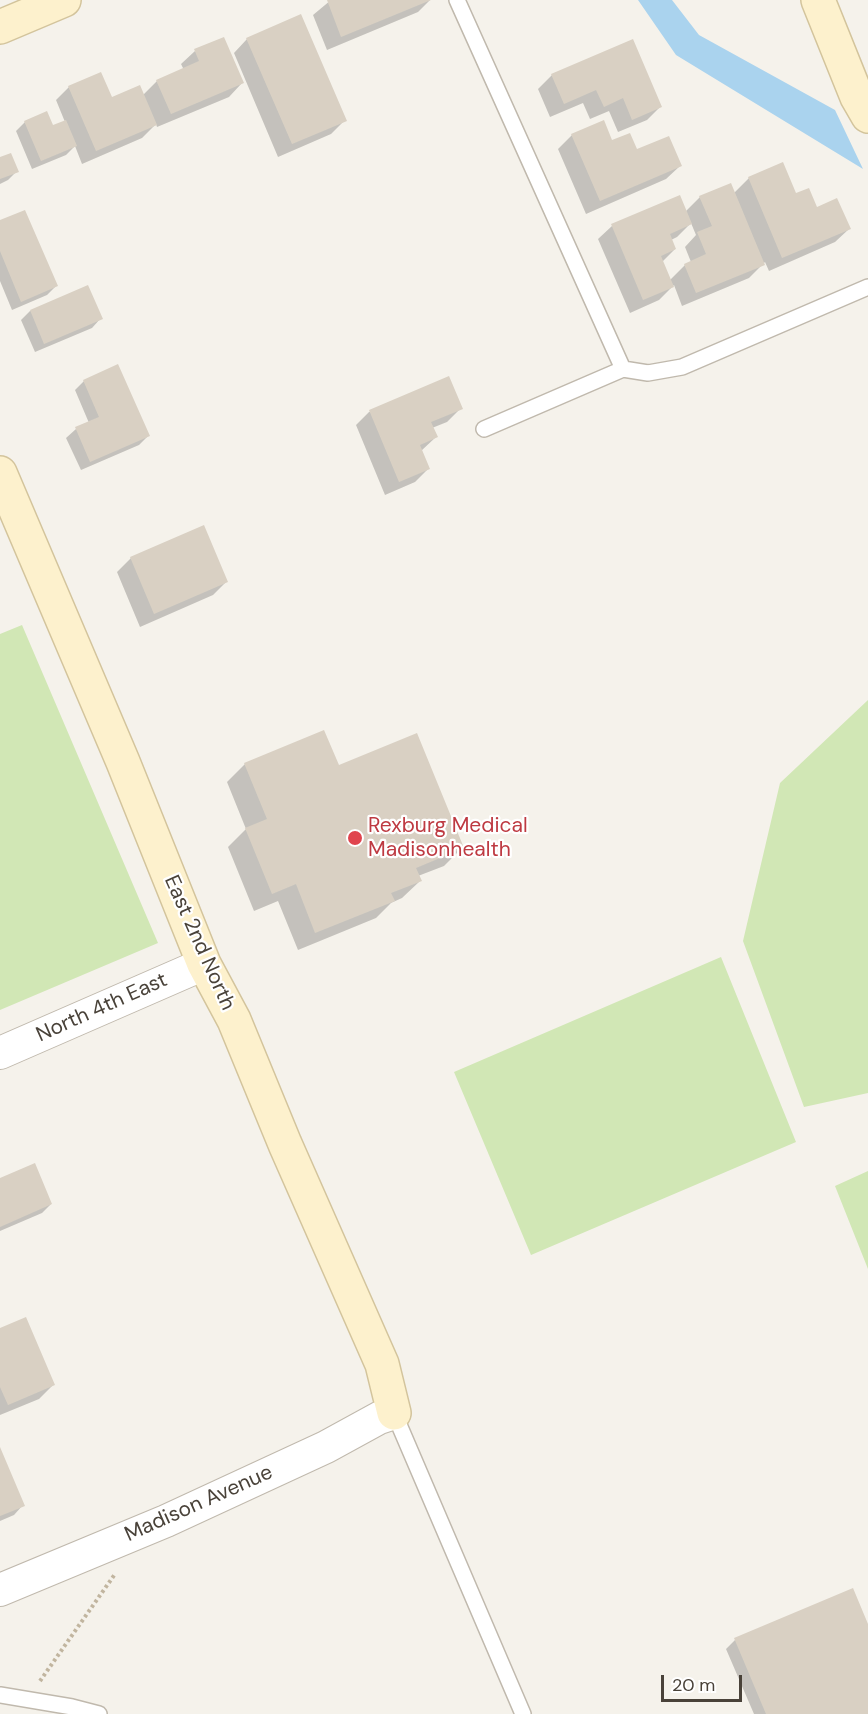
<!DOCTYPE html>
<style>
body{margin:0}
#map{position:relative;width:868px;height:1714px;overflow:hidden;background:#f5f2eb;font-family:"DM Sans",sans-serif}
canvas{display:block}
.scale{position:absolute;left:661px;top:1675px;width:81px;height:27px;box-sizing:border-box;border:3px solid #494239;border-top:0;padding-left:8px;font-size:18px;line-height:21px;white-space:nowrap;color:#494239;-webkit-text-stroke:4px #fff;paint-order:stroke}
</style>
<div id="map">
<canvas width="868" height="1714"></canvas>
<div class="scale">20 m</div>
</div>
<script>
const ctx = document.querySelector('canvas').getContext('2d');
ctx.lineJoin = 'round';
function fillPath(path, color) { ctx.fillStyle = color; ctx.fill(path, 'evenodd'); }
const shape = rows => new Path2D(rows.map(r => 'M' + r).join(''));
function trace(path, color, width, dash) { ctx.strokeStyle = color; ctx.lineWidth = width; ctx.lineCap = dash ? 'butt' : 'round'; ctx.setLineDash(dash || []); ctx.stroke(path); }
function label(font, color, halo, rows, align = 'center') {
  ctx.font = font + ' "DM Sans",sans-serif'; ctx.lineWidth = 4.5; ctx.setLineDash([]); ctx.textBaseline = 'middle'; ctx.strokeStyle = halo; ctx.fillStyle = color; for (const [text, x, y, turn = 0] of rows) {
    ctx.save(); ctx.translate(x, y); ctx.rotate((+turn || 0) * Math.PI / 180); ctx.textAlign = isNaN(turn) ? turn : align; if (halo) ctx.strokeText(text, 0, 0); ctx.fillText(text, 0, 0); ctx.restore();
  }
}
fillPath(shape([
 [22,625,158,943,0,1010,0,634],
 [868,700,868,1093,804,1107,743,941,780,783],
 [721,957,796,1142,531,1255,454,1072],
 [868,1171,868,1269,835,1186]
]), '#d1e7b5');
fillPath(shape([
 [638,0,672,0,699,35,835,110,863,169,676,55]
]), '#aad3ee');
fillPath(shape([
 [331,0,430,0,418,12,327,50,313,15],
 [247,39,345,120,331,134,278,157,234,53],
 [195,51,242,83,229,97,157,127,156,124,142,138,82,164,75,146,66,155,32,169,16,131,25,122,52,127,65,122,56,100,69,87,111,99,143,95,157,81,184,70,181,64],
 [552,75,661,106,647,120,618,132,609,111,590,119,583,103,550,117,538,89],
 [572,135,612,142,680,166,666,179,586,214,558,149],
 [0,159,17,171,8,180,0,184],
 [749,178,816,209,849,229,835,242,769,271,765,262,749,278,682,306,674,285,659,300,630,313,598,239,612,226,679,197,686,211,700,197,734,193],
 [691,223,696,235,685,247,691,262,685,265,670,280,662,262,675,249,671,240,677,237],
 [0,222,56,286,47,295,12,310,0,281],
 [30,311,101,318,92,328,35,352,21,320],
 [448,378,461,408,447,422,432,428,436,437,421,451,428,469,415,482,385,495,356,425,369,412],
 [84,381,148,436,139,445,81,470,66,438,76,429,89,423,75,390],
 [131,558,226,582,213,595,140,627,117,572],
 [245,764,338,767,462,848,444,866,418,876,420,881,402,898,391,903,376,918,298,950,278,901,254,911,228,847,246,829,227,782],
 [0,1180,51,1204,42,1213,0,1231],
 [0,1329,53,1385,39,1399,0,1415],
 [0,1451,23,1505,14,1515,0,1521],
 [868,1628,868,1714,754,1714,726,1649,735,1640]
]), '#0003');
fillPath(shape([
 [327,0,431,0,341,37],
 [301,14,347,121,292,144,246,38],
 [224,37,244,83,171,114,156,80,199,61,194,49],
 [633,39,662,107,632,120,623,98,604,107,596,90,564,104,551,74],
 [101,72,112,97,140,85,157,125,96,151,68,86],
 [47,111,53,125,66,120,77,146,41,161,24,121],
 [604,120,612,140,630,133,637,149,669,136,682,166,600,201,571,134],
 [11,153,19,172,0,179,0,157],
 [783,162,796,193,809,188,817,207,837,198,851,229,782,258,748,177],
 [731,183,765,265,696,293,684,264,706,254,697,232,712,226,699,196],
 [680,195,692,224,670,234,676,249,661,256,674,287,643,300,611,224],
 [25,210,58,286,21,302,0,251,0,220],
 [88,285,103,319,44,344,30,310],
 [118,364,150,436,90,462,75,427,99,417,83,380],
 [449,376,463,409,431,422,438,437,420,445,430,469,399,482,369,410],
 [204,525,228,582,154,614,130,557],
 [324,730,339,765,417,733,464,848,416,868,422,881,391,893,395,901,315,933,296,884,272,894,245,828,267,819,244,763],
 [35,1163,52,1204,0,1227,0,1178],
 [26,1317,55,1385,8,1405,0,1387,0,1328],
 [0,1447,25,1506,0,1516],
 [853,1588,868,1624,868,1714,766,1714,734,1638]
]), '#d9d0c3');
const lane = shape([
 [457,0,623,369,648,373,682,367,868,287],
 [484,429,623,369],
 [394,1413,523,1714],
 [0,1695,72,1707,99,1714]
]);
const street = shape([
 [0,1053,204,964],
 [0,1590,166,1521,326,1447,379,1418,394,1413]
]);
const secondary = shape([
 [818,0,857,97,868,116],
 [0,27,64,0],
 [0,473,123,762,204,964,234,1020,285,1144,382,1364,394,1413]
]);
trace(lane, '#c0b9ad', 18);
trace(street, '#c0b9ad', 34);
trace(secondary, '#d3c49c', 36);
trace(shape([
 [40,1681,115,1574]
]), '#c1b59f', 4, [3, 3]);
trace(lane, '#fff', 15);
trace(street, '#fff', 32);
trace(secondary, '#fdf1cd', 33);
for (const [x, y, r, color] of [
 [355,838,8,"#e0444e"]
]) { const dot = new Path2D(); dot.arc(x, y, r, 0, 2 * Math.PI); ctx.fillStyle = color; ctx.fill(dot); trace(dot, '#fff', 2); }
label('21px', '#be3a42', '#fff', [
 ["Rexburg Medical",368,826],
 ["Madisonhealth",368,850]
], 'left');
label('21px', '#494239', '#fff', [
 ["East 2nd North",199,943,66],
 ["North 4th East",102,1008,-24],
 ["Madison Avenue",199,1504,-24]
]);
</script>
